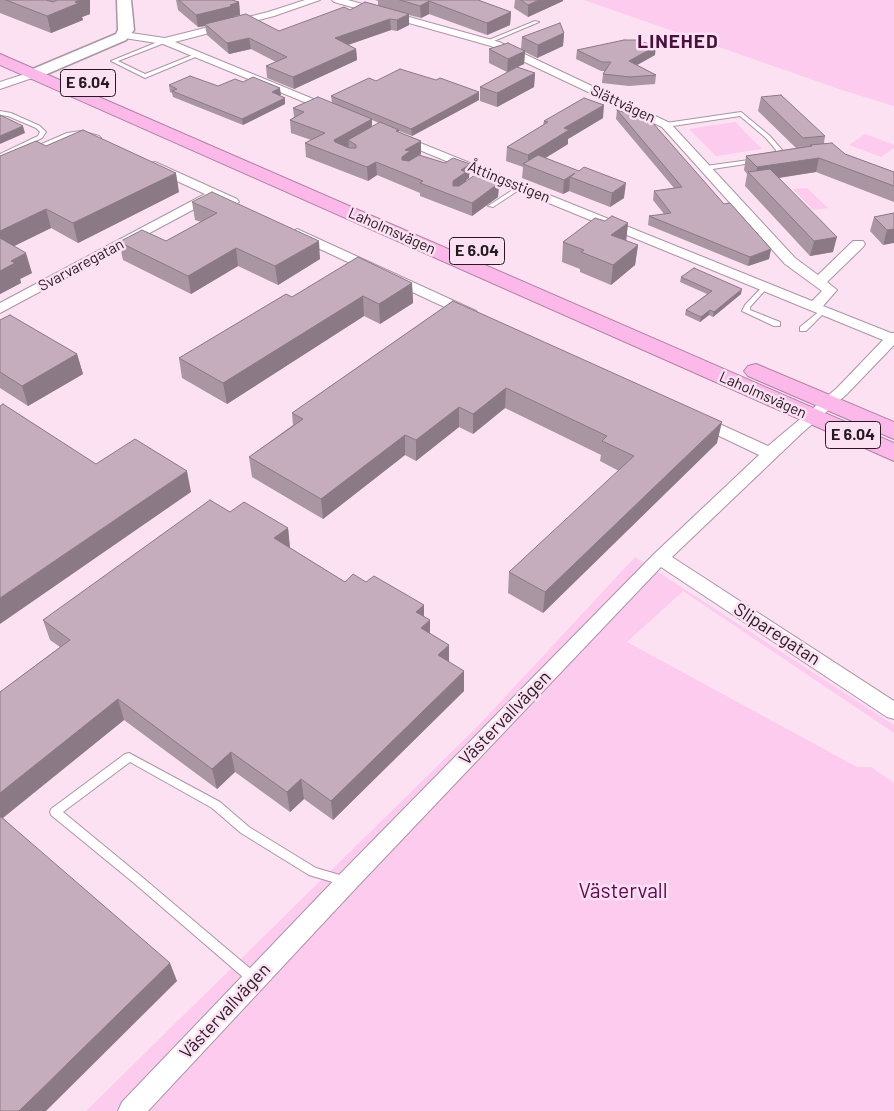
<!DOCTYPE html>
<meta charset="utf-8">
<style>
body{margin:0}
canvas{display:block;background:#fce1f3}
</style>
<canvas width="894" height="1111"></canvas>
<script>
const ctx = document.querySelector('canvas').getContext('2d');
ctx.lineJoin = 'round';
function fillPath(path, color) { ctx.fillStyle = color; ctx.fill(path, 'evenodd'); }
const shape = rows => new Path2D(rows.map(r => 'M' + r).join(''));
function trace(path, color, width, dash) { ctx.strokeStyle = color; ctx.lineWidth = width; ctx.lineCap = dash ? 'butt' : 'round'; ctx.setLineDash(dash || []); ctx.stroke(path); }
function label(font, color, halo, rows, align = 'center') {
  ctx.font = font + ' Barlow,sans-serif'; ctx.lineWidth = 5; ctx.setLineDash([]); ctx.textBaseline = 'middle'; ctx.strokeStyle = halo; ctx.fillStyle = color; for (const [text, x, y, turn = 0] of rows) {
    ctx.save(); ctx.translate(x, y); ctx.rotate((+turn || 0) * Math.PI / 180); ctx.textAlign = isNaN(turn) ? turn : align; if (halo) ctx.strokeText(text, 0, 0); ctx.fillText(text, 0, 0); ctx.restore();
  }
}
fillPath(shape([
 [584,0,894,0,894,106,842,90],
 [735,122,762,149,716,156,689,129],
 [865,134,894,145,894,148,881,157,849,145],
 [807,188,828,208,813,210,793,189],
 [635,557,894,725,894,733,683,591,627,642,857,767,871,767,894,783,894,1111,86,1111,478,726]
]), '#fccbed');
const lane = shape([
 [535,21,539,22,489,43,484,42,535,21],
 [165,39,167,40,167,42,118,61,145,74,195,54,200,55,145,78,111,61,165,39],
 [0,111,11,113,40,126,46,132,42,138,0,158,0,154,38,136,40,132,36,128,8,116,0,115,0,111],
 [741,112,770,136,782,150,781,158,772,159,772,157,776,156,776,150,766,138,740,116,666,127,663,125,666,123,741,112],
 [756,159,759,161,758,162,706,170,703,168,706,166,756,159],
 [520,185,523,187,522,188,493,207,488,206,520,185],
 [765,285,768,287,750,307,750,310,780,322,780,326,774,326,742,311,745,305,763,286,765,285],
 [823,309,825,310,825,312,806,331,800,331,800,327,821,310,823,309],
 [129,753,220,802,249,827,316,868,350,878,352,881,350,884,346,886,309,875,241,833,212,808,130,762,63,812,142,877,259,976,261,980,259,984,255,986,251,984,134,883,51,815,50,812,51,809,125,754,129,753]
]);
const street = shape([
 [305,0,320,0,274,16,175,42,335,108,337,110,331,113,163,44,124,38,119,35,124,32,165,38,268,12,305,0],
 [332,0,348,0,499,42,670,123,795,258,818,275,853,241,863,241,865,244,863,247,827,282,837,290,823,306,891,333,894,333,894,345,847,394,802,433,672,557,894,701,894,719,887,717,661,567,356,888,148,1111,118,1111,122,1102,340,874,654,554,759,455,692,423,690,420,692,417,704,417,768,446,837,388,883,340,395,140,393,138,395,136,403,136,812,301,822,291,785,264,662,127,491,46,334,2,332,0],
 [34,71,39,74,38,76,0,89,0,82,34,71],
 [81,131,99,136,101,138,95,141,81,138,73,138,0,170,0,162,67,133,81,131],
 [155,162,237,199,239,202,233,206,215,198,0,313,0,303,205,194,151,169,149,166,151,163,155,162],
 [297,229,476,311,478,314,476,317,466,317,292,236,291,233,297,229]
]);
const secondary = shape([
 [117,0,131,0,134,30,126,40,40,77,28,77,26,74,28,71,116,34,118,30,117,0]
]);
const highway = shape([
 [0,54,894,443,894,461,0,65,0,54],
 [756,364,894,422,894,439,748,376,744,371,748,366,756,364]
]);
trace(lane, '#ad94a5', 2);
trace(street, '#ad94a5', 2);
trace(secondary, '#ad94a5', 3);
trace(highway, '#b081a2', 2);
fillPath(lane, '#fff');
fillPath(street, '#fff');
fillPath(secondary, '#fff');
fillPath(highway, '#fbb8e8');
fillPath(shape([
 [0,0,90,0,90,14,82,17,83,20,51,33,0,13],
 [176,0,232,0,239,2,240,15,234,17,279,31,350,10,378,5,378,1,375,0,478,0,511,12,510,25,487,35,429,14,421,18,409,15,409,25,397,31,391,30,348,45,356,49,357,60,294,89,267,78,266,66,276,62,251,49,229,54,207,35,205,26,198,27,178,10],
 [515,0,563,0,563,1,528,17,514,8],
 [564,33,563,46,537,58,525,52,524,64,507,72,489,63,489,49,521,49,522,37],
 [577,50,655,55,637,65,656,75,655,84,629,86,602,83,603,74,605,71,601,71,576,59],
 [535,73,534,87,497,107,480,101,480,87],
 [376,81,479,100,412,136,399,131,399,132,421,141,421,154,420,155,469,178,466,180,466,181,499,183,498,197,472,216,420,196,420,193,377,175,368,181,306,157,305,143,311,140,291,133,290,120,294,117,293,108,332,103,331,96],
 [372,120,379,123,372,127],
 [169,85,218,86,281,95,279,95,285,98,285,104,243,125,173,97,172,93,170,92],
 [761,97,825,136,824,143,845,154,894,172,894,202,816,172,779,178,833,252,810,256,745,186,747,174,744,170,746,156,796,148,758,111],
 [617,110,724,204,771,249,769,259,748,266,648,225,649,216,664,214,653,200,654,191,674,188,616,119],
 [603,118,568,139,568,144,545,158,624,198,610,207,569,191,563,194,522,178,523,167,506,161,507,147,543,125,544,121],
 [46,146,179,192,78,243,51,228,14,246,32,273,20,279,21,283,0,294,0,156],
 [192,202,320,259,278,285,238,266,191,294,123,260,119,242,166,241,201,222,195,220],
 [894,213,883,245,870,231,874,217],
 [605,221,628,223,626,241,638,245,635,265,611,285,580,272,580,269,562,262,563,242],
 [681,277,741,294,713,317,709,315,700,322,685,315,686,310,707,294,680,282],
 [412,283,413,303,380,324,364,316,227,404,182,378,179,358,292,297],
 [453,301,717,443,543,613,508,593,509,572,619,471,600,461,601,455,505,408,473,434,459,427,416,461,405,455,323,519,252,477,249,457,293,425,292,413],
 [0,320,77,354,83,374,28,406,0,388],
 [230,512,288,528,290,548,345,582,366,582,424,605,424,616,430,633,449,645,449,661,464,691,333,820,304,799,290,812,235,772,217,789,124,720,3,818,177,981,0,1111,0,692,60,647,50,640,43,620]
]), '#aa95a3');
fillPath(shape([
 [79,0,90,0,90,14,82,17,83,20,51,33,47,16],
 [539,0,563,0,563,1,528,17,528,5],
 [429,1,429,14,421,18,420,6],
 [239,2,240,15,234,16,234,18,205,24,205,26,198,27,196,15],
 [511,12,510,25,487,35,487,23],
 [409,14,409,25,397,31,397,20],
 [390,19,391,30,336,49,335,38],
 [564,33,563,46,537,58,538,45],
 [249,38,251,49,229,54,227,43],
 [656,46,655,55,628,70,629,61],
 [356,49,357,60,294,89,293,77],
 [525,51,524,64,507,72,508,59],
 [535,73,534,87,497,107,497,93],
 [280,88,281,95,272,99,272,92],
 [479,92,479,100,412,136,411,129],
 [285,98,285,104,243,125,242,119],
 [604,105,603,118,568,139,568,144,531,167,528,166,528,155,564,128],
 [372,119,372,132,348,140,349,146,335,153,334,140],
 [23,126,25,133,0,144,0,136],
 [421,141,421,154,411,160,402,170,402,157,405,150],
 [819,158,816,172,757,181,755,179,757,167],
 [376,162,377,175,368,181,367,167],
 [470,164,469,178,466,180,466,185,453,194,453,199,453,181,461,170],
 [176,173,179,192,78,243,73,223],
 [570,177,569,191,563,194,564,180],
 [499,183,498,197,472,216,472,203],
 [626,183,624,198,610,207,612,193],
 [46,209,51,228,0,253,0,231],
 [628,223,626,242,611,235],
 [894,229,894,243,883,245,887,230],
 [837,237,833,252,810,256,814,241],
 [319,241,320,259,278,285,275,266],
 [638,245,635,265,611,285,613,265],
 [236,248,238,266,191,294,188,276],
 [771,249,769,259,748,266,750,257],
 [26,253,32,273,20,279,21,283,0,294,0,271,11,261],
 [412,283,413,303,380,324,379,304],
 [742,289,741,294,713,317,714,312],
 [363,296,364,316,227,404,223,383],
 [710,310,709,315,700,322,701,317],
 [77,354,83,374,28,406,22,386],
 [506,388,505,408,473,434,473,414],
 [459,407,459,427,416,461,416,440],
 [722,422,717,443,543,613,545,592],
 [405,435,405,455,323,519,321,499],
 [187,471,191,492,0,624,0,598],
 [288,528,290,549,274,538],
 [424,605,424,625,430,620,430,641,421,649,416,612],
 [449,645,449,665,438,655],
 [464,671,464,691,333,820,331,801],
 [118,699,124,720,0,820,0,793],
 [231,752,235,772,217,789,212,769],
 [301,779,304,799,290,812,287,792],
 [170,963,177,981,46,1111,19,1111]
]), '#8b7985');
const building = shape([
 [6,0,46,0,53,2,57,0,79,0,75,2,79,3,47,16,6,0],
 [179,0,232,0,239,2,230,5,233,6,196,15,179,0],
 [400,0,478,0,511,12,487,23,429,1,420,6,400,0],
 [521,0,539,0,528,5,521,0],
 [365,2,409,14,397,20,390,19,335,38,356,49,293,77,266,66,287,57,249,38,227,43,205,24,246,14,279,31,344,7,350,10,365,2],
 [560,23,564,33,538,45,522,37,560,23],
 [624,40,636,40,656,46,629,61,656,75,630,77,603,74,611,62,602,62,577,50,624,40],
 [508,43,525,51,508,59,489,49,508,43],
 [517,67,535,73,497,93,480,87,517,67],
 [400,69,436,80,440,78,479,92,411,129,331,96,369,78,376,81,400,69],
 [190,76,218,86,235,79,243,82,253,77,280,88,272,92,285,98,242,119,172,91,177,89,169,85,190,76],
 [781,95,825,136,803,138,761,97,781,95],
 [318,97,372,119,334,140,335,142,349,148,356,148,356,145,348,140,380,122,399,130,396,131,421,141,405,150,410,151,402,157,402,160,409,161,419,155,445,163,453,158,470,164,461,170,466,172,453,181,453,186,459,186,475,175,499,183,472,203,420,183,423,181,376,162,367,167,305,143,325,133,290,120,304,112,293,108,318,97],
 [584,98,604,105,564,128,569,130,528,155,507,147,548,122,544,121,584,98],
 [617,110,652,122,724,204,730,203,771,249,750,257,649,216,671,213,654,191,682,187,617,110],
 [0,115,23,126,0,136,0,115],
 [83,130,176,173,73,223,46,209,0,231,0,156,36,141,46,146,83,130],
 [832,143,845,154,894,172,894,186,819,158,757,167,746,156,812,146,810,145,832,143],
 [538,155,579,171,584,167,626,183,612,193,570,177,575,173,564,180,523,164,538,155],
 [770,169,837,237,814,241,748,172,770,169],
 [212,192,319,241,275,266,236,248,188,276,119,242,142,230,166,241,217,213,192,202,212,192],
 [894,213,894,229,887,230,874,217,894,213],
 [612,216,628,223,611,235,638,245,613,265,581,252,584,250,563,242,595,218,605,221,612,216],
 [0,238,26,253,11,261,15,263,0,271,0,238],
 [358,257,412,283,379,304,363,296,223,383,179,358,286,294,292,297,358,257],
 [694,268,742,289,714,312,710,310,701,317,686,310,712,291,681,277,694,268],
 [453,301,722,422,545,592,509,572,634,456,602,441,607,436,506,388,473,414,459,407,416,440,405,435,321,499,249,457,303,419,292,413,453,301],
 [10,315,77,354,22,386,0,372,0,320,10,315],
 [3,404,96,464,135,439,187,471,0,598,0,406,3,404],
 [210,500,230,512,244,502,288,528,274,538,345,582,353,574,366,582,374,576,424,605,416,612,430,620,421,628,449,645,438,655,464,671,331,801,301,779,287,792,231,752,212,769,118,699,0,793,0,692,70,640,43,620,210,500],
 [0,816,170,963,19,1111,0,1111,0,816]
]);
fillPath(building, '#c6adbe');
trace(building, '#8b7985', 1);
label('15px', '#241a21', '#fce1f3', [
 ["Slättvägen",623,104,25],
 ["Åttingsstigen",509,182,22],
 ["Laholmsvägen",392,231,24],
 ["Svarvaregatan",81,265,-28],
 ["Laholmsvägen",763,395,24]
]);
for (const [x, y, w] of [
 [88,83,55],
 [477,251,55],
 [853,435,55]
]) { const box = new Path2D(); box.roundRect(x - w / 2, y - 13.5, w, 27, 4); ctx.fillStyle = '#fce1f3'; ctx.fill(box); trace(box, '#241a21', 1); }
label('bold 16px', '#241a21', null, [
 ["E 6.04",88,83],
 ["E 6.04",477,251],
 ["E 6.04",853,435]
]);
label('18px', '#241a21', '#fce1f3', [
 ["Sliparegatan",777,634,33],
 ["Västervallvägen",505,718,-46],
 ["Västervallvägen",225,1011,-47]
]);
ctx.letterSpacing = '1px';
label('bold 19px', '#49123e', '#fce1f3', [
 ["LINEHED",678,42]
]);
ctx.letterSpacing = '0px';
label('21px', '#620452', '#fce1f3', [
 ["Västervall",623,891]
]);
</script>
